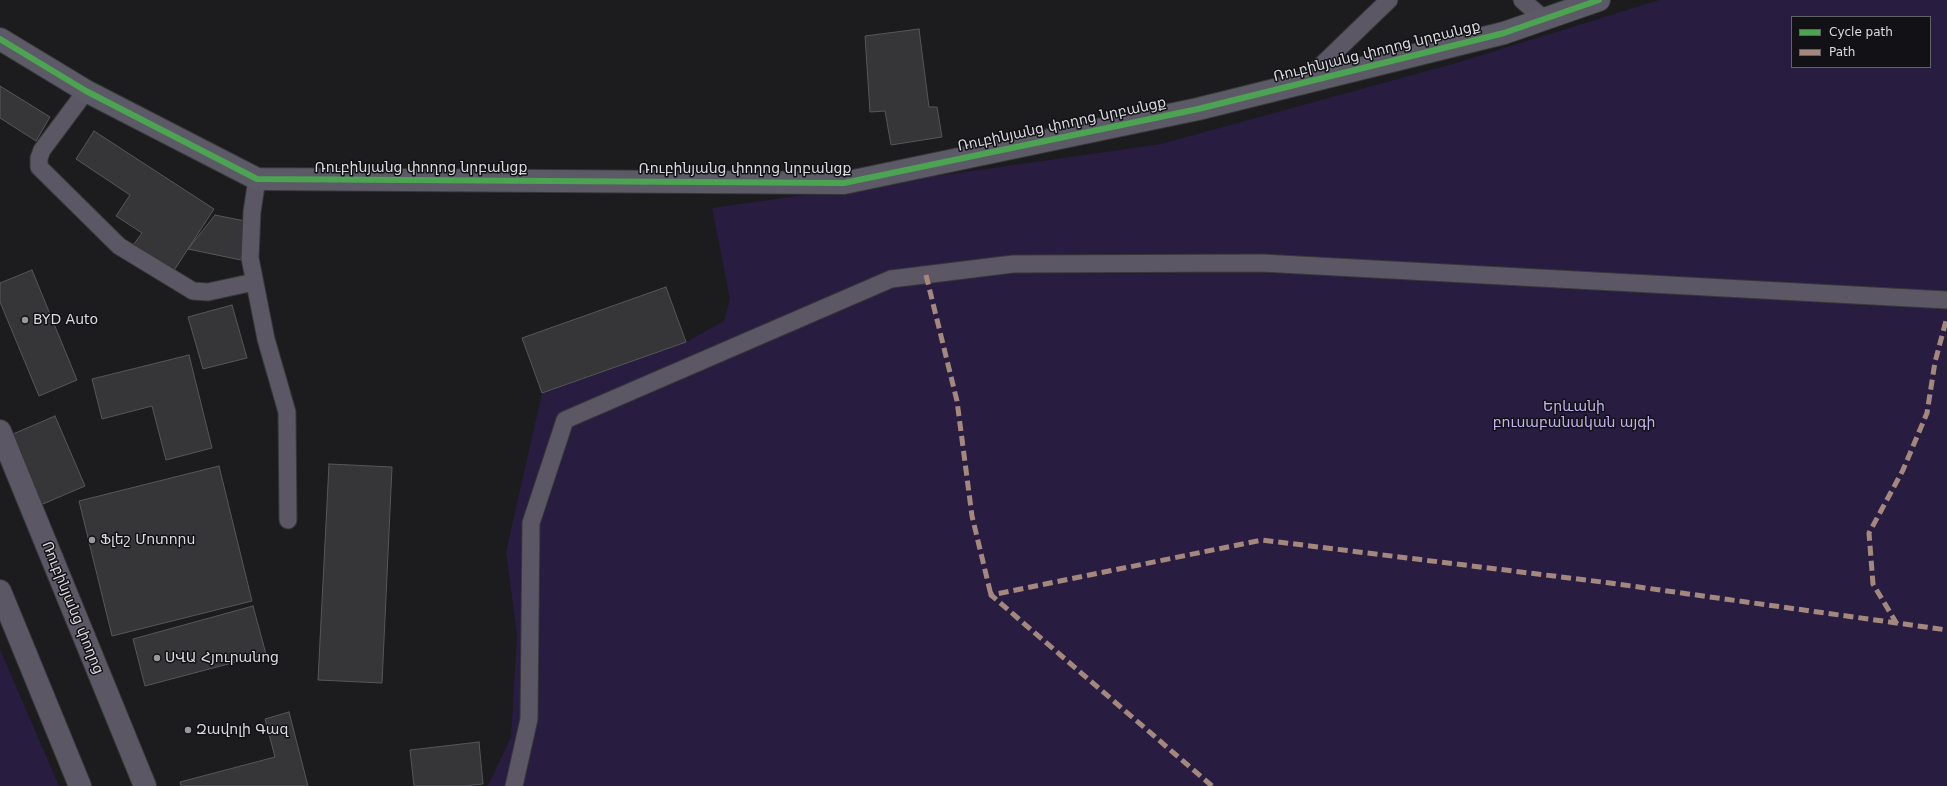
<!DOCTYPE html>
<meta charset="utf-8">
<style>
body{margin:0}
#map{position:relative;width:1947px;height:786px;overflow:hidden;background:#1c1b1e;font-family:"DejaVu Sans",sans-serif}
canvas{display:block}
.legend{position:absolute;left:1791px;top:16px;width:140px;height:52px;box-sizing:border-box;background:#121116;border:1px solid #636266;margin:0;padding:5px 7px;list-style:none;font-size:12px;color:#dcdbde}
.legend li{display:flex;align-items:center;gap:8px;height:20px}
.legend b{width:20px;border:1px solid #636266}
</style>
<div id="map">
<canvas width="1947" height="786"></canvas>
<ul class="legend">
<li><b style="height:5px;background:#4ca352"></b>Cycle path</li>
<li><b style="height:5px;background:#a5887d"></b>Path</li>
</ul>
</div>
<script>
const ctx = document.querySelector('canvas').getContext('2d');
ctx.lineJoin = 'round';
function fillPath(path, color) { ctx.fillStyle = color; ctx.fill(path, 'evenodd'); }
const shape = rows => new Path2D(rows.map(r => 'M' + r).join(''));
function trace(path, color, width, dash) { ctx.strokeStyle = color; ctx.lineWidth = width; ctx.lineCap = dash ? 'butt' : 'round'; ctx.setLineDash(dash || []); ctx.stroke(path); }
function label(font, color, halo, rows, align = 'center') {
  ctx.font = font + ' "DejaVu Sans","Noto Sans Armenian",sans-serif'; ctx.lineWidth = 3; ctx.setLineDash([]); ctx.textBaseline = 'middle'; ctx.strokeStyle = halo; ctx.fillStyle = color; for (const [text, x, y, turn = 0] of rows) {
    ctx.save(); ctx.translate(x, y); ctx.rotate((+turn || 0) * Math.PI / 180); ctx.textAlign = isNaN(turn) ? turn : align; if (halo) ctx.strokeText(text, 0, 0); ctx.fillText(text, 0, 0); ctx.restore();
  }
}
fillPath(shape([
 [1659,0,1947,0,1947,786,488,786,511,737,517,634,506,552,542,393,686,342,724,321,730,299,712,208,1161,144,1456,63],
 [1792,17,1930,17,1930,67,1792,67],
 [0,649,59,786,0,786]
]), '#281c41');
const building = shape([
 [919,29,929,107,937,107,942,137,891,145,885,111,870,112,865,36,919,29],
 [0,86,50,117,36,141,0,118,0,86],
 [94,131,214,209,171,275,131,248,142,233,116,216,130,195,76,159,94,131],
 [215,215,245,221,241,260,188,249,215,215],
 [32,270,77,380,39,396,0,302,0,283,32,270],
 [666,287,686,342,542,393,522,338,666,287],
 [232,305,247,358,203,369,188,317,232,305],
 [189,355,212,448,166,460,152,406,102,419,92,379,189,355],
 [55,416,85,486,36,507,6,437,55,416],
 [329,464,392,467,382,683,318,680,329,464],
 [219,466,252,601,112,636,79,501,219,466],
 [253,606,266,654,145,686,133,639,253,606],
 [289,712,308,786,181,786,180,782,275,757,265,719,289,712],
 [479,742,483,784,463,786,414,786,410,750,479,742]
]);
fillPath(building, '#363537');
trace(building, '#575659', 1);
const lane = shape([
 [1522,0,1544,19],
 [1304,82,1389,0],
 [86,91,42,150,39,158,39,167,119,246,193,291,208,292,254,282],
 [257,179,252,212,250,258,266,339,287,412,288,520],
 [514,786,529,719,531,523,565,420,891,279,1013,264,1262,263,1947,300]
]);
const secondary = shape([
 [0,39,86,91,257,179,844,183,1198,109,1504,33,1599,0]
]);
const primary = shape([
 [0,431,145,786],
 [0,591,80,786]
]);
trace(lane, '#373738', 19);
trace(secondary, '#373738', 24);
trace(primary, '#373738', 24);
trace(lane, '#5b5764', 17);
trace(secondary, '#5d5a68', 22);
trace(primary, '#5c5765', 22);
trace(shape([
 [926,275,957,401,972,516,991,595],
 [1897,624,1873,584,1869,533,1903,470,1927,413,1935,362,1947,317],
 [1212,786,991,595,1262,540,1610,583,1947,630]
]), '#a5887d', 5, [10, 5]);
trace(shape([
 [0,39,86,91,257,179,844,183,1198,109,1504,33,1599,0]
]), '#4ca352', 6);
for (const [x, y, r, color] of [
 [25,320,4,"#99989b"],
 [92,540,4,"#99989b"],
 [157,658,4,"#99989b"],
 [188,730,4,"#99989b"]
]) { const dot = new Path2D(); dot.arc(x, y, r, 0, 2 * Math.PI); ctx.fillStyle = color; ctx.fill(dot); trace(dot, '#121116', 1.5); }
label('14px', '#dcdbde', '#121116', [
 ["Ռուբինյանց փողոց նրբանցք",1377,52,-14],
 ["Ռուբինյանց փողոց նրբանցք",1062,125,-12],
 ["Ռուբինյանց փողոց նրբանցք",421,168],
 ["Ռուբինյանց փողոց նրբանցք",745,169],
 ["Ռուբինյանց փողոց",72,608,68]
]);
label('14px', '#dcdbde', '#121116', [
 ["BYD Auto",33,320],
 ["Ֆլեշ Մոտորս",100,540],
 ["ՍՎԱ Հյուրանոց",165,658],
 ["Զավոլի Գազ",196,730]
], 'left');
label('14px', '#c3b3f0', '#121116', [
 ["Երևանի",1574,407],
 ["բուսաբանական այգի",1574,423]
]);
</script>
